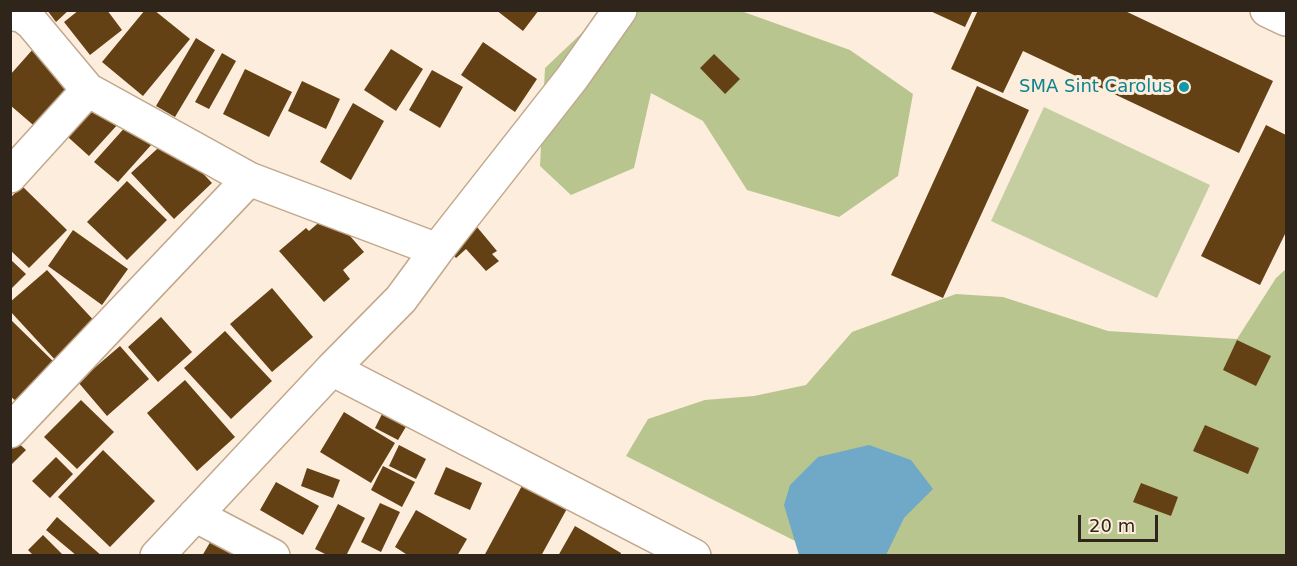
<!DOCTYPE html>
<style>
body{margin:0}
#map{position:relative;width:1297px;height:566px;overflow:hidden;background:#fdeddc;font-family:"DejaVu Sans",sans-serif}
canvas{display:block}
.frame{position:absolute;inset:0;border:12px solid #2f251b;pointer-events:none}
.scale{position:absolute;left:1078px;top:515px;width:80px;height:27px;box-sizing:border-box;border:3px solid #2f251b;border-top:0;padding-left:8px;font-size:18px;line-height:21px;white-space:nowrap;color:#2f251b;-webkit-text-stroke:4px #fdeddc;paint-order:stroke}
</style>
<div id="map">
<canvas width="1297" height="566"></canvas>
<div class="frame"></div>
<div class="scale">20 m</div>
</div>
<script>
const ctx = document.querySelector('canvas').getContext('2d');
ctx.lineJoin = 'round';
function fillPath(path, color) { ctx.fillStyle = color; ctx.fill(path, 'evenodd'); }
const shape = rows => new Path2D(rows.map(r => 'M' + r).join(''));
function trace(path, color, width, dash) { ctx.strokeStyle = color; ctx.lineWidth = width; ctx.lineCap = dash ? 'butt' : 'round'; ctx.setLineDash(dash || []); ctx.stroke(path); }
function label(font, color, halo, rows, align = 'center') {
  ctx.font = font + ' "DejaVu Sans",sans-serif'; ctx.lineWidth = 6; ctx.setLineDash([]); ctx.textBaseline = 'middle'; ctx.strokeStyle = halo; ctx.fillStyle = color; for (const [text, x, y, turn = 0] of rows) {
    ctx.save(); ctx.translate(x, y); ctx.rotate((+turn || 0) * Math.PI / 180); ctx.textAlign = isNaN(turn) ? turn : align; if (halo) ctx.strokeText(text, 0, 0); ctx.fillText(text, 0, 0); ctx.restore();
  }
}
fillPath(shape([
 [1044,107,1210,185,1157,298,991,221]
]), '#c4cea0');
fillPath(shape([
 [605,11,741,11,850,50,913,94,898,176,839,217,747,190,703,121,651,93,634,168,571,195,540,166,545,68],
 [1286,269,1286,555,823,555,626,456,648,419,705,400,754,396,806,385,852,332,956,294,1003,297,1108,331,1237,339,1276,278]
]), '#b9c58e');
fillPath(shape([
 [869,445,911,460,933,489,904,518,886,555,799,555,784,505,790,485,818,457]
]), '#70a8c8');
fillPath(shape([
 [47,10,69,10,56,22],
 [79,10,107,10,122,30,90,55,64,22],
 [145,10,154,10,190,39,143,96,102,62],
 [496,10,539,10,523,31],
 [928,10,973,10,965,27],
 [978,10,1123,10,1273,81,1239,153,1023,51,1003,93,951,69],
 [196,38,215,50,175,117,156,106],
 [483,42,537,79,515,112,461,75],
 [34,48,78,87,39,130,10,105,10,75],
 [391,49,423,69,396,111,364,90],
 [222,53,236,61,209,109,195,102],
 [714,54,740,79,725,94,700,68],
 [245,69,292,92,269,137,223,114],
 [432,70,463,87,440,128,409,110],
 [302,81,340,99,326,129,288,111],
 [977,86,1029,110,943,298,891,275],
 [89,97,119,123,89,156,59,129],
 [353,103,384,121,351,180,320,162],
 [128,124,152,144,118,182,94,162],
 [1266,125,1286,135,1286,232,1260,285,1201,256],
 [169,138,212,183,174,219,131,173],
 [127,181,167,220,127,260,87,222],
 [22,186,67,230,29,268,10,250,10,198],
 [330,213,364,252,343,270,350,279,324,302,279,251,306,228,309,231],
 [472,221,497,251,492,254,499,261,486,271,466,249,456,258,445,245],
 [73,230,128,269,102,305,48,266],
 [10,259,26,274,10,290],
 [47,270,99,326,58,363,10,311,10,302],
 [272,288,313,337,272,372,230,324],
 [161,317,192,352,158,382,128,347],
 [10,319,56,364,17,402,10,396],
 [225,331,272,381,231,419,184,368],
 [1237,340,1271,356,1256,386,1223,370],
 [120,346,149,379,107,416,78,382],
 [185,380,235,437,197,471,147,413],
 [81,400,114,432,77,469,44,437],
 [344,412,395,443,371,483,320,452],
 [383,412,407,425,398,440,375,428],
 [1205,425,1259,448,1248,474,1193,451],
 [14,439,26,450,10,466,10,443],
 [399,445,426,459,416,479,389,466],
 [103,450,155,501,110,547,58,497],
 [56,457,73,474,50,498,32,481],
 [383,466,415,482,402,507,371,490],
 [446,467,482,483,470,510,434,494],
 [307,468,340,480,333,498,301,486],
 [276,482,319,506,303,535,260,510],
 [524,482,569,505,541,556,484,556],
 [1141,483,1178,497,1171,516,1133,502],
 [380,503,400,512,381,552,361,542],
 [338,504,365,518,346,556,329,556,315,549],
 [416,510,467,539,457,556,409,556,395,547],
 [57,517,102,556,77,556,46,530],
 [575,526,621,553,620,556,558,556],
 [43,535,64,556,34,556,28,550],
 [212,539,238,556,202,556]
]), '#634115');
const minor = shape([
 [1267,10,1286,19],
 [10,13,23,16,32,23,88,90],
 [10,176,88,90,249,179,437,250],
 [332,369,694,556],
 [10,431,249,179],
 [195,515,273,556],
 [157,556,332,369,401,299,437,250,572,78,620,10]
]);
trace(minor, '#c1a88d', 36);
trace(minor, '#fff', 33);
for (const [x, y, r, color] of [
 [1184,87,6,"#0f9aa8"]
]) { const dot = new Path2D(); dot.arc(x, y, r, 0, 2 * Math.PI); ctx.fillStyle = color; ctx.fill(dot); trace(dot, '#fdeddc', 2); }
label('18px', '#0d838f', '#fdeddc', [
 ["SMA Sint Carolus",1172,87]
], 'right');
</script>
